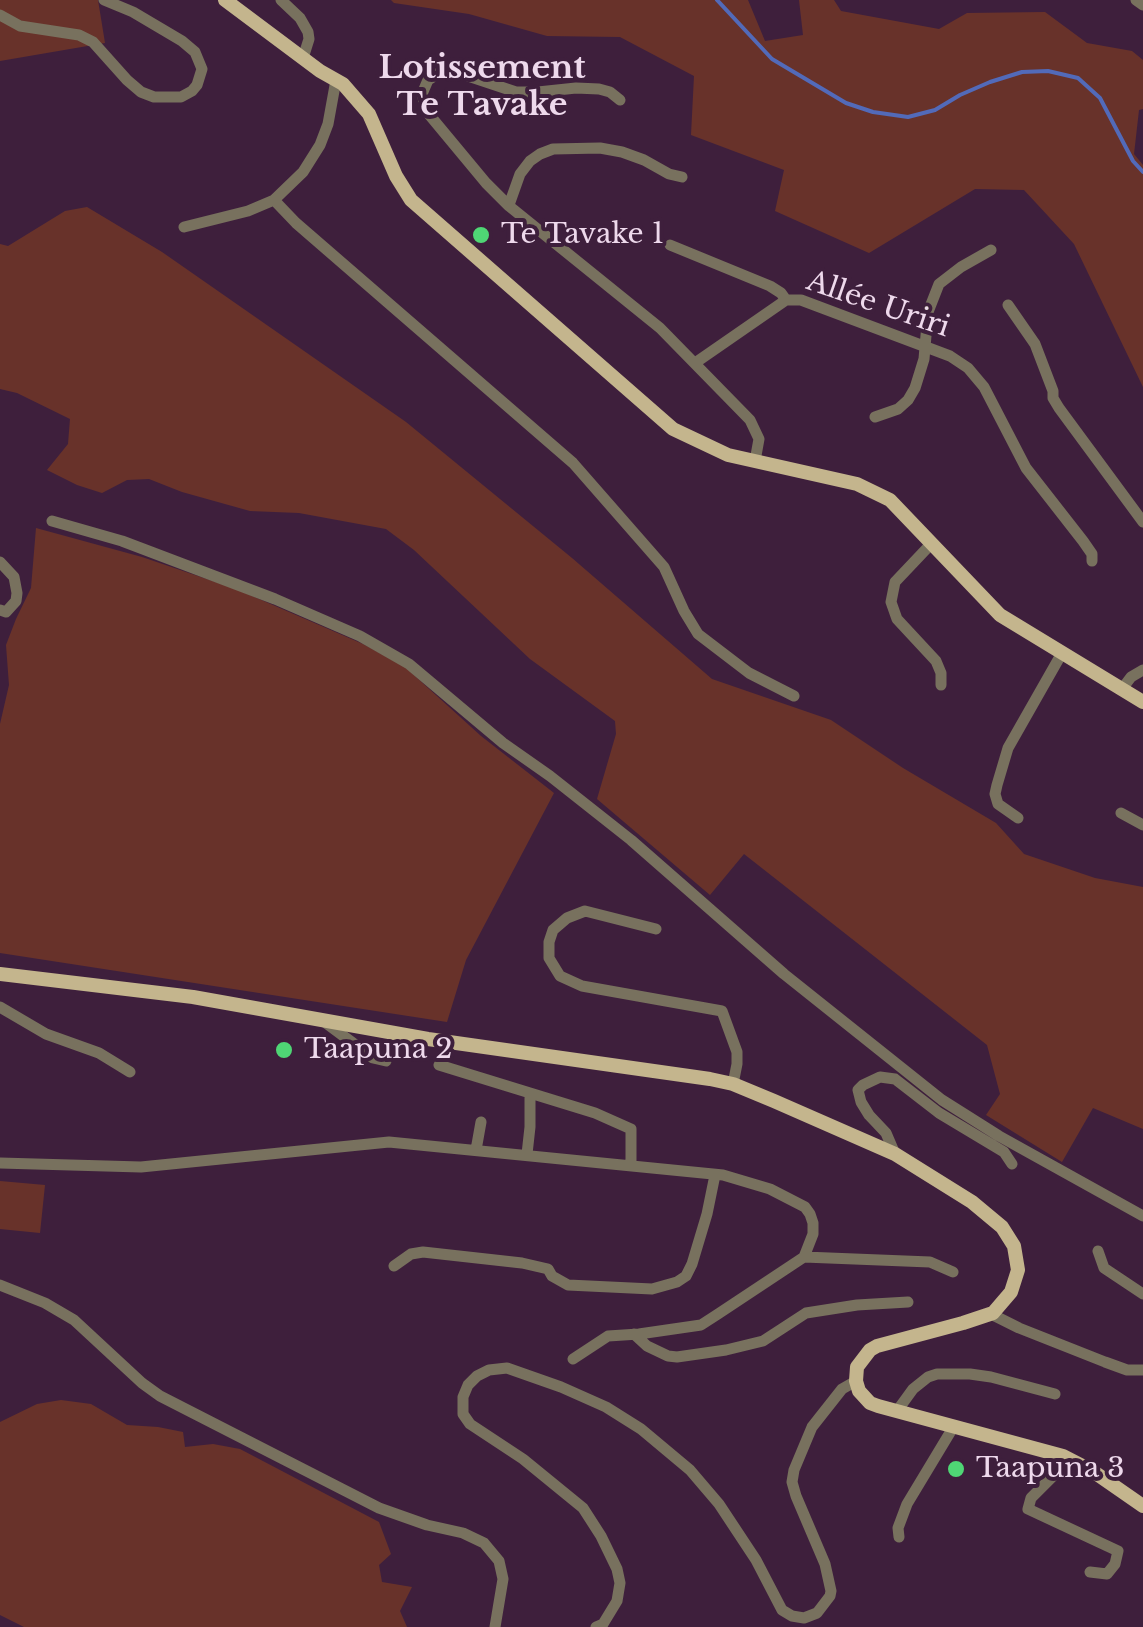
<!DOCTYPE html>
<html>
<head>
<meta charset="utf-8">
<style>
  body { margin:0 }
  canvas { display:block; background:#3e1f3c }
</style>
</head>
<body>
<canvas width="1143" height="1627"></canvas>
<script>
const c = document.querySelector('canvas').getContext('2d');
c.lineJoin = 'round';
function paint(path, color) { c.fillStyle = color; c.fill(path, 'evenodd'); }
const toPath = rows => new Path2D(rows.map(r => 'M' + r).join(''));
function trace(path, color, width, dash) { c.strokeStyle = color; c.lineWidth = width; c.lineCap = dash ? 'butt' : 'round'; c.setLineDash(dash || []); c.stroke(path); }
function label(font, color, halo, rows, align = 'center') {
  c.font = font + ' "Libre Baskerville",serif'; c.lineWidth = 8; c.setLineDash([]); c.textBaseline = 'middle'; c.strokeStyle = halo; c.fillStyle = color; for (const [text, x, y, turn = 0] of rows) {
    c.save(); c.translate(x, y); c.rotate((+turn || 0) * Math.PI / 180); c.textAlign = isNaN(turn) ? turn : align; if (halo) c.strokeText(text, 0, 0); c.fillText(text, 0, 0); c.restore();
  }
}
paint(toPath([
  [0,0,98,0,105,43,0,61],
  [391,0,748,0,765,41,803,35,799,0,834,0,841,11,939,29,967,13,1045,12,1087,43,1132,51,1143,60,1143,109,1139,110,1134,154,1143,165,1143,387,1074,244,1024,190,975,189,869,253,775,211,784,170,691,135,694,76,620,37,547,36,469,14,394,3],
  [87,207,162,252,406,422,572,558,712,679,831,720,903,768,996,823,1024,854,1095,878,1143,887,1143,1129,1093,1108,1062,1162,986,1115,1000,1094,987,1045,744,854,710,895,597,799,616,734,615,721,530,659,414,550,386,529,299,513,250,511,182,492,149,479,127,480,102,493,77,485,47,470,68,444,70,419,17,393,0,389,0,244,8,246,65,211],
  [36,528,142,557,236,589,363,644,405,667,481,736,554,793,466,960,447,1022,0,953,0,724,9,685,6,645,16,619,31,588],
  [0,1181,45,1185,40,1233,0,1229],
  [61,1400,91,1404,127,1425,158,1427,183,1432,185,1447,213,1444,240,1449,379,1522,391,1554,379,1565,382,1582,412,1587,400,1611,407,1627,24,1627,0,1615,0,1422,37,1404]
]), '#68322a');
trace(toPath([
  [717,0,772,59,846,103,873,112,908,117,935,110,960,95,990,82,1022,72,1048,71,1078,78,1100,98,1133,161,1143,172]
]), '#526ab9', 4);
trace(toPath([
  [281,0,300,18,308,32,309,39,303,58],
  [1136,0,1143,5],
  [0,15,20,26,79,35,93,42,127,80,141,92,154,97,181,97,192,91,197,85,202,69,195,52,182,41,133,12,104,0],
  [336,80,328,124,320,145,303,172,274,200,296,223,573,463,664,567,684,611,698,634,749,673,794,696],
  [620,100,610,92,599,89,576,88,538,92,516,92,450,70,442,71,428,80,422,94,427,112,486,183,509,206,660,328,750,420,759,439,755,461],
  [509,205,520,174,530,161,540,154,553,149,600,148,622,152,644,160,669,174,682,177],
  [184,227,248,211,274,200],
  [670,245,770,286,781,293,786,300,801,300,950,356,968,368,984,387,1026,468,1083,541,1092,554,1092,561],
  [1008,305,1035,344,1053,391,1053,398,1059,408,1143,522],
  [695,363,786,300],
  [875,417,898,409,908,400,915,388,924,359,928,312,939,284,961,267,991,250],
  [52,521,122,541,275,599,360,636,409,664,503,743,550,776,631,840,784,974,942,1100,999,1136,1143,1216],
  [931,544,895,582,891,602,897,619,936,661,941,673,941,685],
  [0,562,14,577,17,593,16,601,6,612,0,610],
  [1122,689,1131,677,1143,670],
  [1121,813,1143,825],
  [1018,818,998,804,995,794,997,785,1008,748,1062,653],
  [656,929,585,911,567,918,553,930,549,942,549,958,560,976,582,986,722,1011,737,1052,737,1064,733,1084],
  [0,1007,46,1034,99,1053,130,1072],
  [322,1020,373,1058,386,1061],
  [439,1065,530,1093,530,1127,527,1154],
  [530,1093,595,1113,631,1129,631,1166],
  [476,1150,481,1122],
  [895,1154,886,1133,869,1115,861,1102,858,1090,863,1085,880,1077,895,1079,939,1113,1004,1152,1012,1164],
  [0,1163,141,1167,389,1142,723,1175,770,1189,805,1207,810,1214,813,1223,813,1234,804,1257,718,1314,701,1325,639,1334,608,1336,573,1359],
  [1098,1251,1104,1268,1143,1294],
  [804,1257,930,1262,953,1272],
  [394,1266,411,1254,423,1252,522,1263,548,1269,552,1276,568,1285,652,1289,677,1282,686,1276,692,1264,707,1214,715,1175],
  [0,1285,45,1303,74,1320,142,1383,160,1396,379,1508,427,1525,463,1533,484,1543,499,1561,503,1579,495,1627],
  [993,1313,995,1316,1019,1328,1105,1362,1127,1370,1143,1370],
  [634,1334,647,1346,668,1356,677,1357,726,1350,763,1341,806,1313,857,1305,908,1302],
  [897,1411,913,1389,928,1377,937,1374,970,1374,991,1377,1055,1394],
  [1067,1458,1058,1471,1031,1498,1028,1509,1118,1551,1115,1564,1107,1574,1090,1572],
  [899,1537,898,1528,907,1504,954,1426],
  [596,1627,603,1624,617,1601,620,1583,617,1569,601,1536,583,1508,523,1459,470,1424,463,1414,463,1397,468,1385,477,1376,489,1370,507,1368,561,1387,606,1407,641,1429,690,1470,719,1504,756,1560,782,1610,792,1616,804,1618,817,1613,830,1596,831,1591,825,1564,796,1496,792,1482,794,1470,812,1427,842,1389,856,1381]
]), '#78715e', 11);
trace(toPath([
  [225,0,320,71,343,84,369,114,396,176,411,200,673,429,728,455,857,484,890,500,1000,615,1143,702],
  [0,974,193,997,428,1039,710,1079,733,1084,774,1101,895,1154,972,1202,1002,1227,1014,1246,1018,1270,1011,1292,993,1313,963,1323,877,1346,870,1350,857,1367,856,1381,859,1391,870,1403,878,1406,1063,1456,1094,1472,1143,1506]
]), '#c4b58d', 14);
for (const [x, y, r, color] of [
  [481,235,10,"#4fd675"],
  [284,1050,10,"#4fd675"],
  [956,1469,10,"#4fd675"]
]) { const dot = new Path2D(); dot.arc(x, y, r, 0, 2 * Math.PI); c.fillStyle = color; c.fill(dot); trace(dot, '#3e1f3c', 4); }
label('28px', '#eed9ec', '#3e1f3c', [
  ["Te Tavake 1",501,235],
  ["Taapuna 2",304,1050],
  ["Taapuna 3",976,1469]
], 'left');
label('28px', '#eed9ec', '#3e1f3c', [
  ["Allée Uriri",878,305,19]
]);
label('bold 32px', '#eed9ec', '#3e1f3c', [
  ["Lotissement",482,69],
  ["Te Tavake",482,106]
]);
</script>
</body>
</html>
